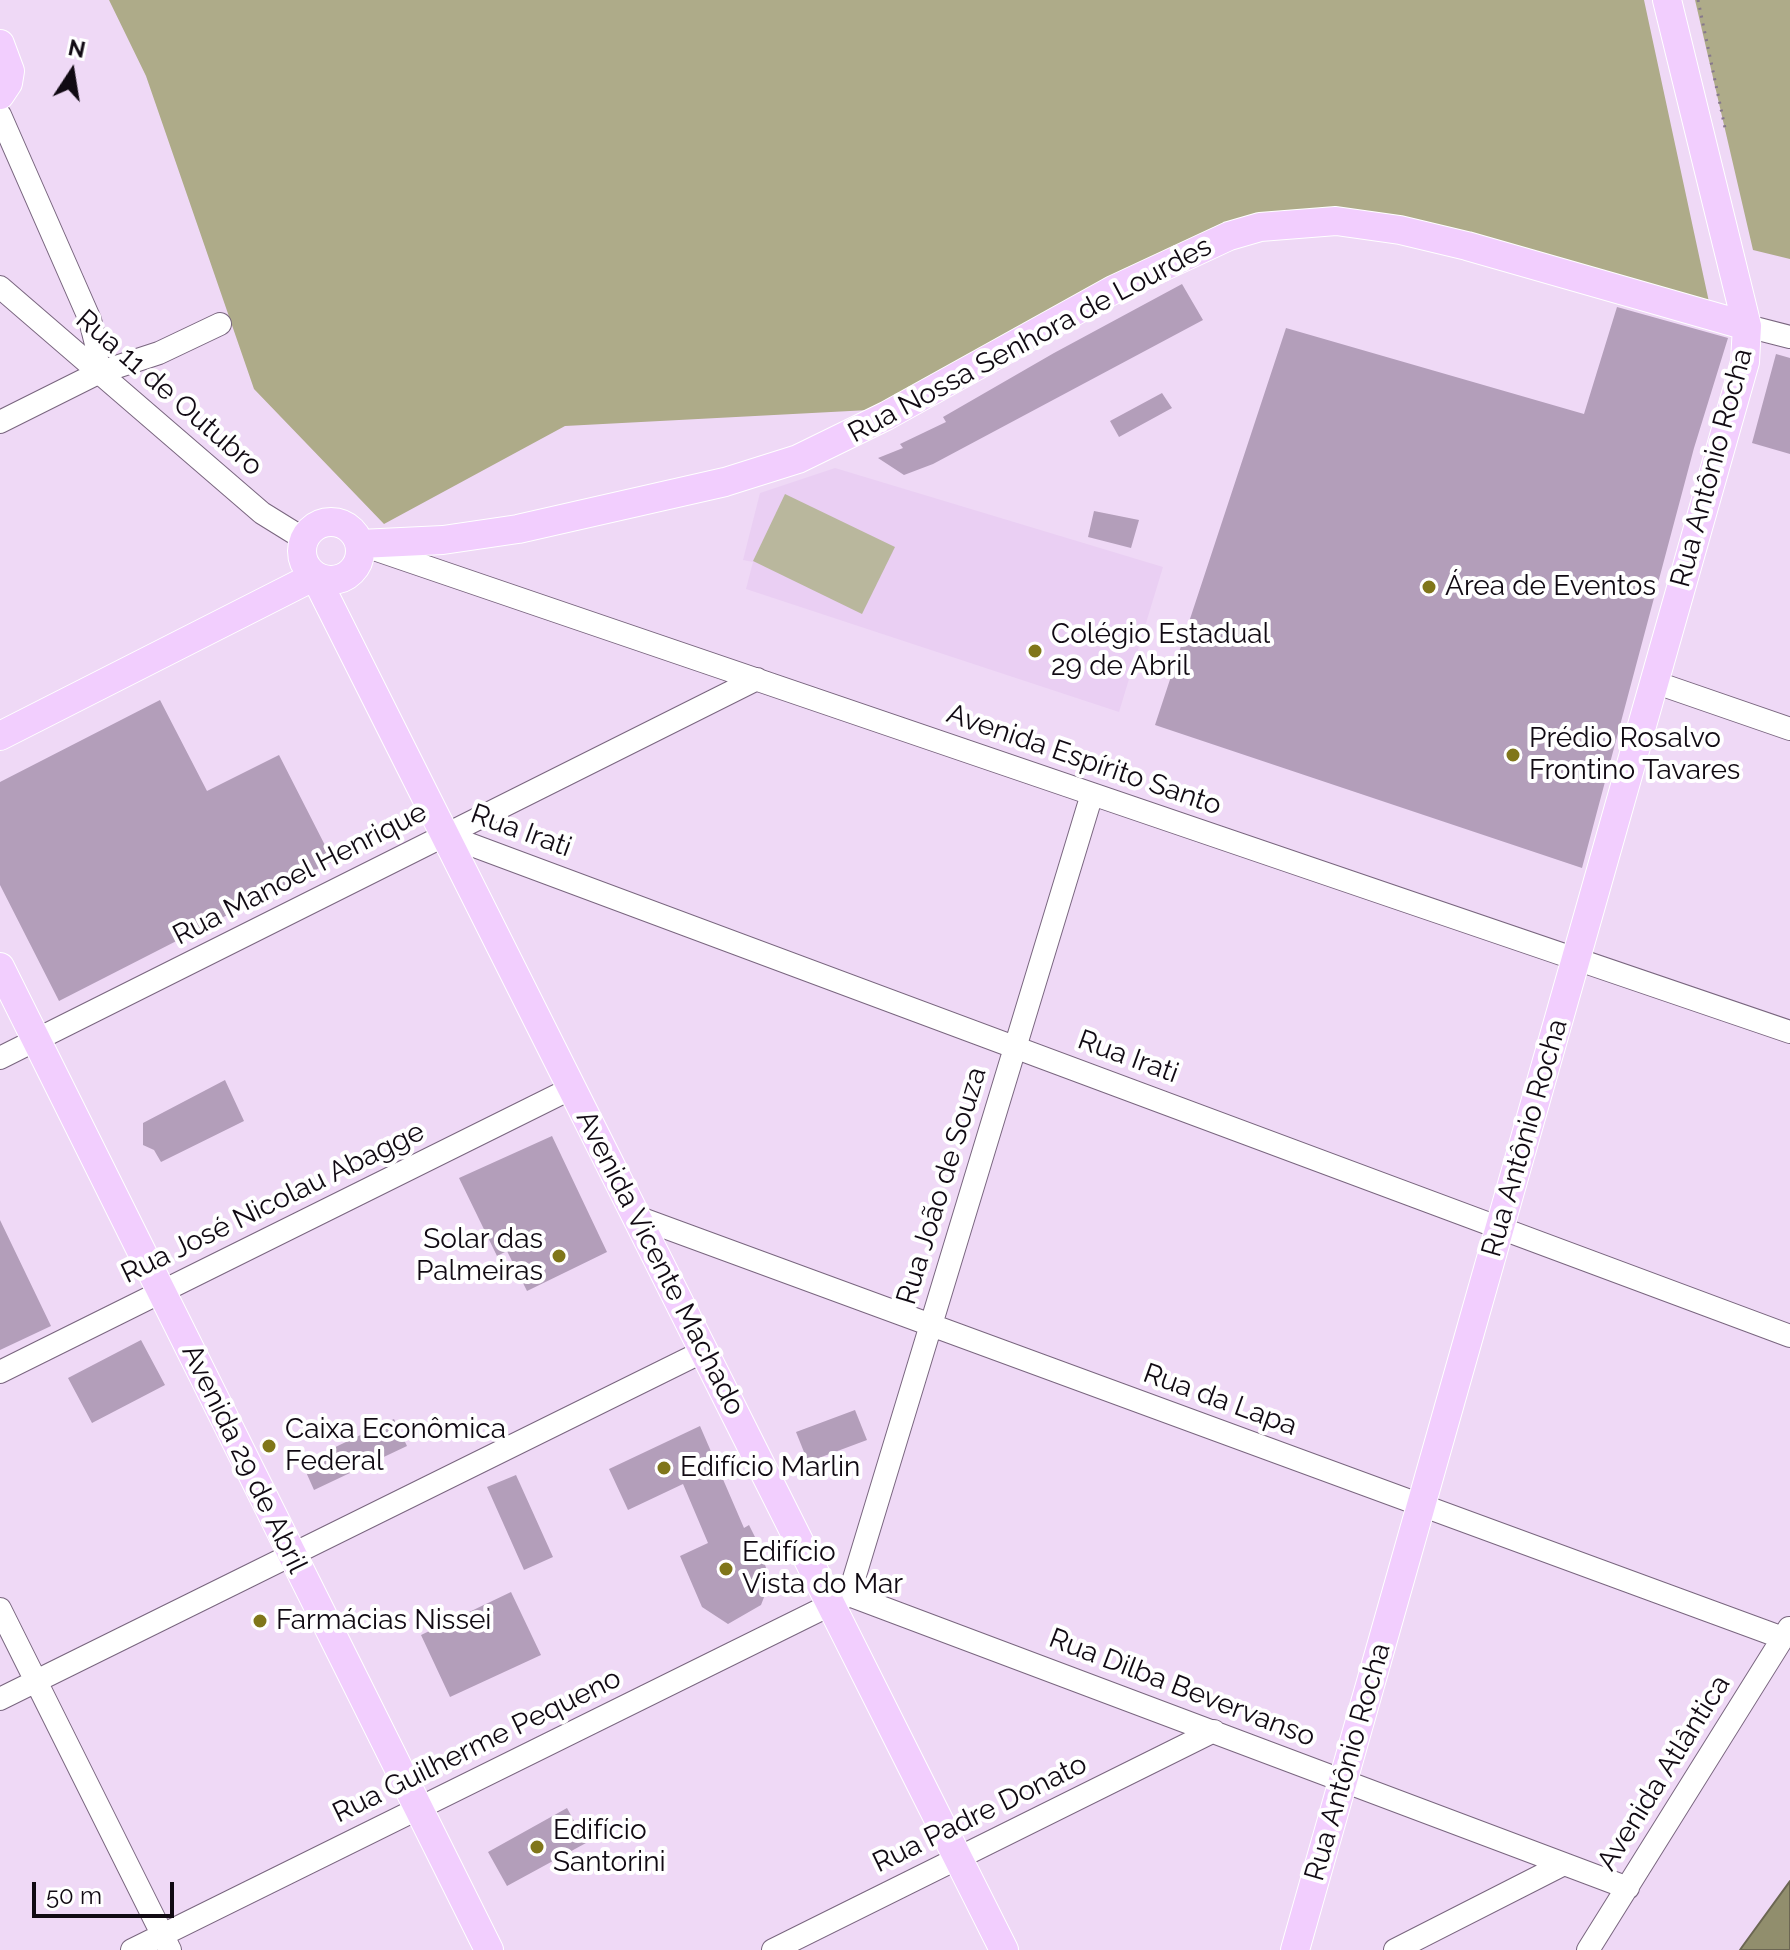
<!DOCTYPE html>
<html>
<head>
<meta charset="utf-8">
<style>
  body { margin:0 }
  #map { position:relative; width:1790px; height:1950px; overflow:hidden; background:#efd9f6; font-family:Raleway,sans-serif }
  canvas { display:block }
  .north { position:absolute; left:32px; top:32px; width:80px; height:80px; -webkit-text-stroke:6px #fff; paint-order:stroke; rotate:12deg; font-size:22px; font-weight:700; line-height:32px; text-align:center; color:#110a13 }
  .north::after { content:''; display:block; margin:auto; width:28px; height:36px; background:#110a13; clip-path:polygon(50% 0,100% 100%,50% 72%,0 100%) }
  .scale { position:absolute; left:32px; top:1882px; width:142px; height:36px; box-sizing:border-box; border:4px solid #110a13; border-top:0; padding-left:10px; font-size:24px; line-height:28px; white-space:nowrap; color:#110a13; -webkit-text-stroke:6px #fff; paint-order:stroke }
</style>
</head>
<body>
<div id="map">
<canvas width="1790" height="1950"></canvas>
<div class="north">N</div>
<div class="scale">50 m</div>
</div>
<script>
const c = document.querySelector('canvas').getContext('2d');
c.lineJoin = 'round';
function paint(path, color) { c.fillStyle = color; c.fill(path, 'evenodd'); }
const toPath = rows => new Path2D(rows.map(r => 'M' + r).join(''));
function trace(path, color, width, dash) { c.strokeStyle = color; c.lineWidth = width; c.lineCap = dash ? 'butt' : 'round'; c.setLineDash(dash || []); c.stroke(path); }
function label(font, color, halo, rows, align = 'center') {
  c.font = font + ' Raleway,sans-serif'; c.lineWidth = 8; c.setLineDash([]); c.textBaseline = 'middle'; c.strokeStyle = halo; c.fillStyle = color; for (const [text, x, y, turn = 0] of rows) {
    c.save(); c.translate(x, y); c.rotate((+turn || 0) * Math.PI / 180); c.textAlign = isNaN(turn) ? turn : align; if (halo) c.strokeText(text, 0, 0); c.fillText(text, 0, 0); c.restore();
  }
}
paint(toPath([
  [835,468,1163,567,1119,712,746,589,753,562,743,560,760,493]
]), '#eacff3');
paint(toPath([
  [785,494,895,547,862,614,753,561]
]), '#b9b79d');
paint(toPath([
  [109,0,1644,0,1709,302,1300,214,888,409,565,426,384,524,254,389,146,76],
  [1695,0,1790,0,1790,259,1753,250]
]), '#aeab89');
const water = toPath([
  [1790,1881,1790,1950,1740,1950,1742,1947,1790,1881]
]);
paint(water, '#918e6d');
trace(water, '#6b6652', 2);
paint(toPath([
  [1182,284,1203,320,933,464,904,475,878,458,903,448,900,444,946,422,943,417,1054,353],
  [1617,307,1728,338,1694,448,1582,868,1155,725,1286,328,1584,414],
  [1776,354,1790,358,1790,454,1752,443],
  [1162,393,1172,408,1119,437,1110,421],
  [1094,511,1139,520,1131,548,1088,537],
  [160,700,207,791,279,755,333,861,59,1001,0,885,0,782],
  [225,1080,244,1121,161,1162,154,1150,143,1145,143,1123],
  [552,1136,607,1252,527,1291,507,1251,497,1256,459,1178],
  [0,1220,51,1326,0,1350],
  [141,1340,165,1385,92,1423,68,1378],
  [855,1410,867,1440,808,1462,796,1432],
  [394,1419,407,1446,314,1490,302,1463],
  [700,1426,744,1528,749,1525,760,1547,770,1582,761,1605,728,1624,702,1607,680,1556,708,1543,683,1484,628,1510,609,1469],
  [516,1475,553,1557,524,1570,487,1487],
  [511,1592,541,1655,450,1697,421,1635],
  [567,1808,586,1843,507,1886,488,1852]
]), '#b39eba');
const minor = toPath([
  [0,115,90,320,96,344,98,373],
  [0,287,262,513,304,539],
  [1747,326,1790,337],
  [0,422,98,373,159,353,220,324],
  [368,547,1790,1032],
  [1654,682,1790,729],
  [445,835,1790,1336],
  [0,1058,757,679],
  [637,1217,1783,1638],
  [0,1372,572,1088],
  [849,1595,1092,794],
  [849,1595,1628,1888],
  [0,1609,170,1950],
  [0,1699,704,1351],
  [132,1950,844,1598],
  [773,1950,1214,1731],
  [1395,1950,1564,1864],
  [1588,1950,1789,1628]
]);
const major = toPath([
  [0,44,10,71,8,83,0,95],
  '302 551a29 29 0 1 1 58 0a29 29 0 1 1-58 0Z',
  [360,544,443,540,518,529,725,482,798,459,886,416,1113,290,1229,236,1260,227,1336,221,1400,230,1467,246,1747,326],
  [0,736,315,576,1004,1950],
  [0,967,489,1950],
  [1295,1950,1745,362,1747,326,1667,0]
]);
trace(minor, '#79667f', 24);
trace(major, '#fff', 30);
trace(toPath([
  [1698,0,1725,128]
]), '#87788c', 3, [2, 6]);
trace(minor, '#fff', 22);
trace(major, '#f2cefe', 28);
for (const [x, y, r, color] of [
  [1429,587,8,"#80761a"],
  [1035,651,8,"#80761a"],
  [1513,755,8,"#80761a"],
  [559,1256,8,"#80761a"],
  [269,1446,8,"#80761a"],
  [664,1468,8,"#80761a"],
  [726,1569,8,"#80761a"],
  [260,1621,8,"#80761a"],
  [537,1847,8,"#80761a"]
]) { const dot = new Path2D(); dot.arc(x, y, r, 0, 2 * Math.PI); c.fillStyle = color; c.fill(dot); trace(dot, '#fff', 3); }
label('28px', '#110a13', '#fff', [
  ["Rua Nossa Senhora de Lourdes",1030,340,-28],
  ["Rua 11 de Outubro",169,393,41],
  ["Rua Antônio Rocha",1712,468,-75],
  ["Avenida Espírito Santo",1084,760,19],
  ["Rua Irati",521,831,20],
  ["Rua Manoel Henrique",300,874,-27],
  ["Rua Irati",1128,1057,20],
  ["Rua Antônio Rocha",1525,1138,-74],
  ["Rua João de Souza",942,1186,-73],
  ["Rua José Nicolau Abagge",273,1203,-26],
  ["Avenida Vicente Machado",660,1263,63],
  ["Rua da Lapa",1220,1400,20],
  ["Avenida 29 de Abril",244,1459,64],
  ["Rua Dilba Bevervanso",1182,1688,21],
  ["Rua Guilherme Pequeno",477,1746,-26],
  ["Rua Antônio Rocha",1348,1762,-74],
  ["Avenida Atlântica",1664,1773,-58],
  ["Rua Padre Donato",980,1814,-26]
]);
label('28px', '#110a13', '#fff', [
  ["Área de Eventos",1445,587],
  ["Colégio Estadual",1051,635],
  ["29 de Abril",1051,667],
  ["Prédio Rosalvo",1529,739],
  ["Frontino Tavares",1529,771],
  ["Solar das",543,1240,"right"],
  ["Palmeiras",543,1272,"right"],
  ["Caixa Econômica",285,1430],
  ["Federal",285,1462],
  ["Edifício Marlin",680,1468],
  ["Edifício",742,1553],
  ["Vista do Mar",742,1585],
  ["Farmácias Nissei",276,1621],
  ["Edifício",553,1831],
  ["Santorini",553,1863]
], 'left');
</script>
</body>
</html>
